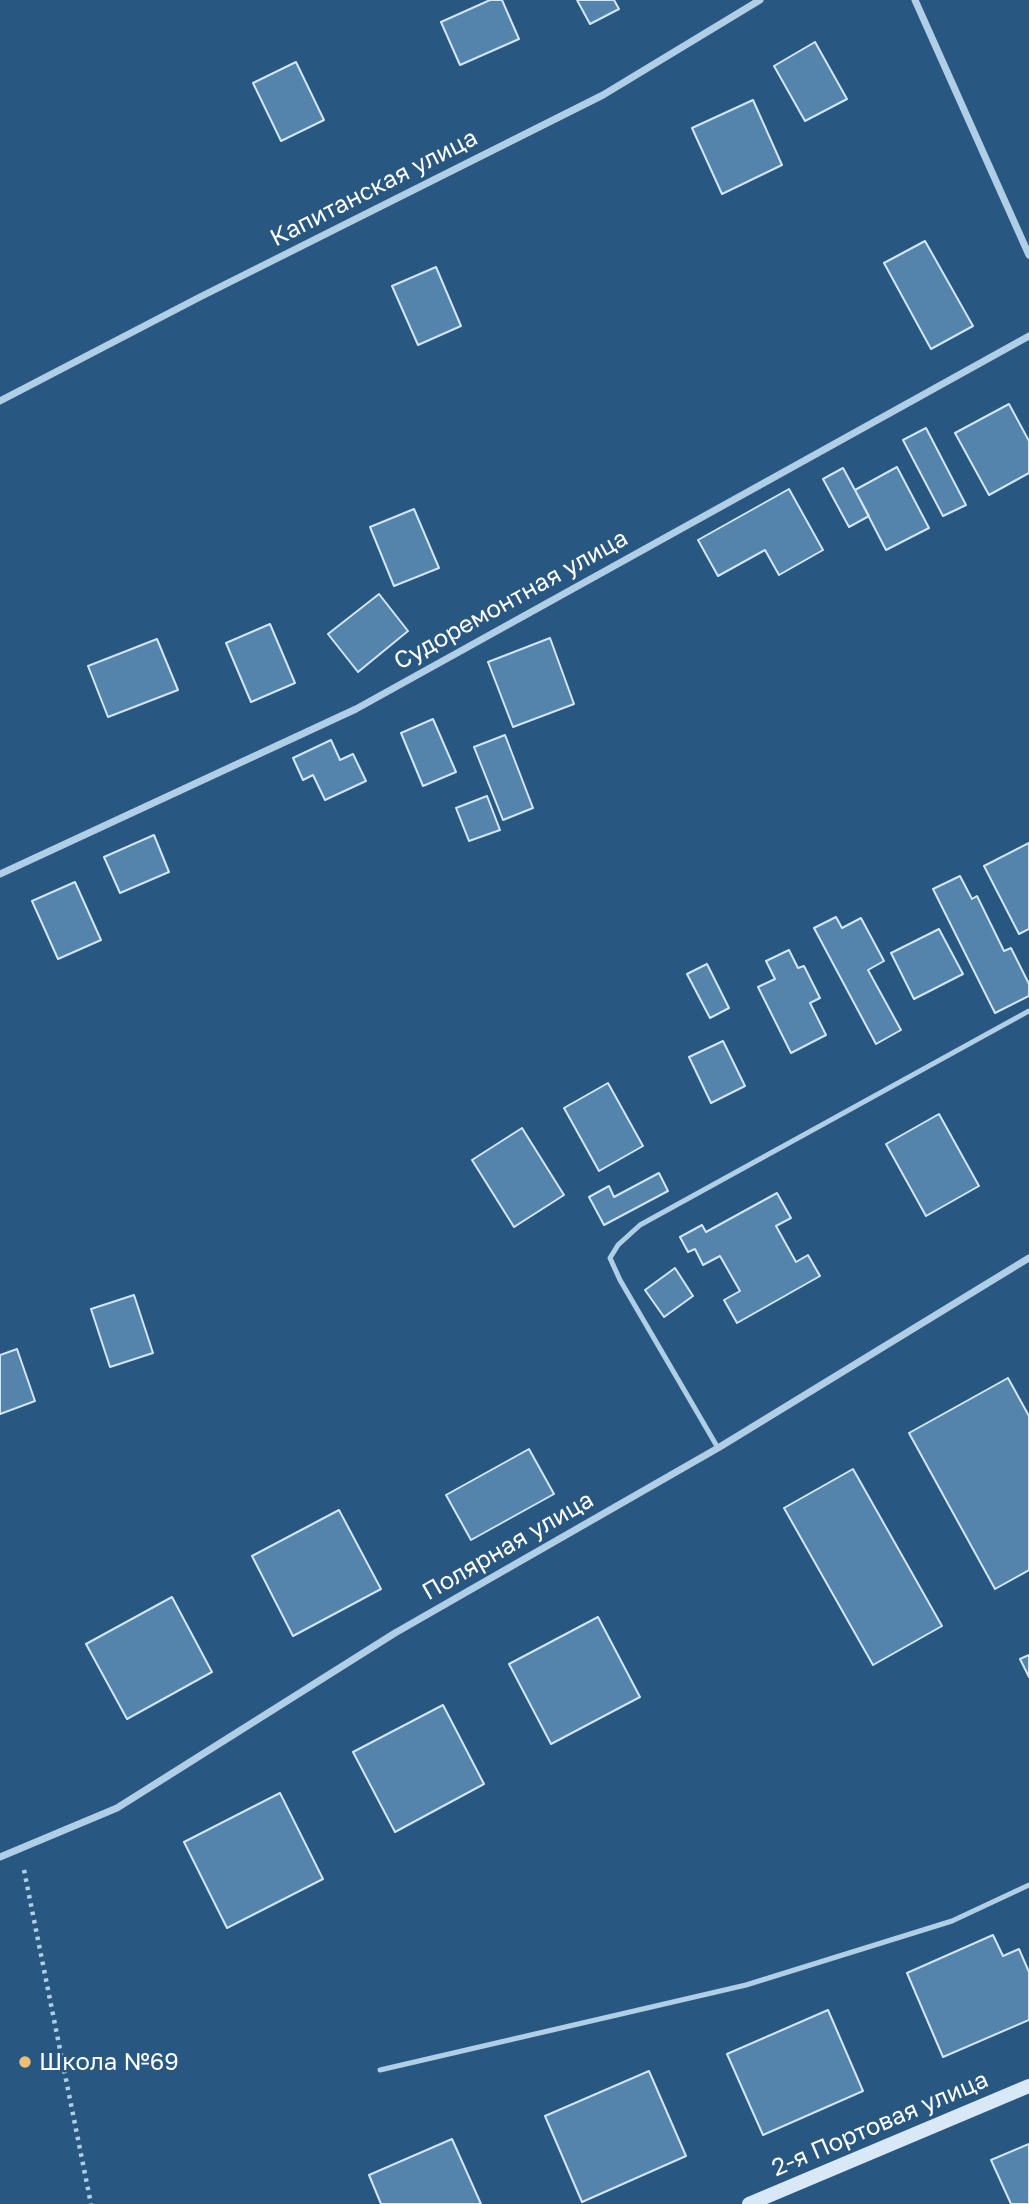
<!DOCTYPE html>
<html>
<head>
<meta charset="utf-8">
<style>
  body { margin:0 }
  canvas { display:block; background:#285881 }
</style>
</head>
<body>
<canvas width="1029" height="2204"></canvas>
<script>
const c = document.querySelector('canvas').getContext('2d');
c.lineJoin = 'round';
function paint(path, color) { c.fillStyle = color; c.fill(path, 'evenodd'); }
const toPath = rows => new Path2D(rows.map(r => 'M' + r).join(''));
function trace(path, color, width, dash) { c.strokeStyle = color; c.lineWidth = width; c.lineCap = dash ? 'butt' : 'round'; c.setLineDash(dash || []); c.stroke(path); }
function label(font, color, halo, rows, align = 'center') {
  c.font = font + ' "Golos Text",sans-serif'; c.lineWidth = 5; c.setLineDash([]); c.textBaseline = 'middle'; c.strokeStyle = halo; c.fillStyle = color; for (const [text, x, y, turn = 0] of rows) {
    c.save(); c.translate(x, y); c.rotate((+turn || 0) * Math.PI / 180); c.textAlign = isNaN(turn) ? turn : align; if (halo) c.strokeText(text, 0, 0); c.fillText(text, 0, 0); c.restore();
  }
}
const building = toPath([
  [490,0,502,0,519,39,460,65,441,22,490,0],
  [577,0,614,0,619,9,590,24,577,0],
  [815,42,847,99,805,121,774,66,815,42],
  [296,62,324,120,281,141,253,83,296,62],
  [753,100,782,165,722,194,692,128,753,100],
  [925,241,973,326,931,349,884,263,925,241],
  [436,267,461,326,418,345,392,286,436,267],
  [1009,404,1029,441,1029,473,989,495,955,433,1009,404],
  [926,428,966,505,943,516,903,440,926,428],
  [897,467,929,528,886,550,855,490,897,467],
  [843,468,869,516,849,527,823,479,843,468],
  [789,489,823,550,779,575,765,550,718,576,698,540,789,489],
  [414,509,439,568,394,586,370,527,414,509],
  [379,594,408,631,358,672,328,634,379,594],
  [270,624,295,683,251,702,226,643,270,624],
  [550,638,574,704,513,727,488,662,550,638],
  [157,639,178,690,108,717,88,666,157,639],
  [433,719,456,772,423,786,401,733,433,719],
  [505,735,533,808,503,820,474,747,505,735],
  [331,740,340,760,353,754,366,781,325,800,313,775,303,780,293,758,331,740],
  [487,796,500,830,469,841,456,808,487,796],
  [154,835,169,872,120,893,104,857,154,835],
  [1029,843,1029,929,1019,934,984,866,1029,843],
  [960,876,972,899,977,896,1004,951,1011,948,1029,984,1029,996,995,1013,933,889,960,876],
  [75,882,101,940,58,959,32,901,75,882],
  [836,917,842,928,861,918,884,961,868,970,901,1030,876,1044,814,928,836,917],
  [939,929,963,974,914,999,891,953,939,929],
  [789,950,798,968,804,966,820,998,810,1003,826,1035,791,1053,758,987,775,979,766,961,789,950],
  [707,964,729,1008,710,1018,687,974,707,964],
  [723,1041,745,1086,711,1103,689,1057,723,1041],
  [608,1083,643,1146,599,1171,564,1108,608,1083],
  [939,1114,979,1186,926,1216,886,1144,939,1114],
  [522,1128,564,1195,514,1227,472,1160,522,1128],
  [659,1173,668,1191,604,1225,589,1197,609,1186,614,1197,659,1173],
  [777,1193,791,1218,776,1226,796,1262,808,1255,820,1276,737,1323,724,1300,740,1291,720,1256,703,1265,695,1249,688,1252,680,1237,702,1225,706,1232,777,1193],
  [675,1268,693,1296,664,1317,645,1290,675,1268],
  [134,1295,153,1353,110,1367,91,1309,134,1295],
  [17,1349,35,1401,0,1414,0,1355,17,1349],
  [1008,1378,1029,1416,1029,1570,995,1589,909,1433,1008,1378],
  [529,1449,554,1494,471,1540,446,1495,529,1449],
  [853,1469,942,1626,873,1665,784,1508,853,1469],
  [339,1510,381,1589,293,1636,252,1556,339,1510],
  [172,1597,212,1672,127,1719,86,1644,172,1597],
  [598,1617,640,1697,551,1744,509,1664,598,1617],
  [1029,1655,1029,1677,1020,1659,1029,1655],
  [443,1705,484,1784,395,1832,353,1752,443,1705],
  [280,1793,323,1879,227,1928,184,1842,280,1793],
  [993,1935,1003,1956,1019,1949,1029,1972,1029,2020,943,2057,907,1973,993,1935],
  [828,2010,863,2091,763,2135,727,2054,828,2010],
  [649,2071,686,2156,582,2202,545,2116,649,2071],
  [452,2139,481,2204,381,2204,369,2175,452,2139],
  [1029,2144,1029,2204,1011,2204,991,2160,1029,2144]
]);
paint(building, '#5484ab');
trace(building, '#d2e6f5', 2);
trace(toPath([
  [24,1870,91,2204]
]), '#b0cee6', 4.5, [3.5, 5]);
trace(toPath([
  [718,1448,620,1280,610,1258,618,1245,640,1225,1029,1011],
  [380,2070,746,1985,952,1921,1029,1885]
]), '#b0cee6', 5);
trace(toPath([
  [915,0,1029,255],
  [0,401,200,297,603,95,760,0],
  [0,874,356,709,1029,336],
  [0,1857,117,1808,395,1633,718,1448,1029,1258]
]), '#b0cee6', 7);
trace(toPath([
  [749,2204,1029,2086]
]), '#d9e8f6', 14);
for (const [x, y, r, color] of [
  [25,2062,7,"#edbe76"]
]) { const dot = new Path2D(); dot.arc(x, y, r, 0, 2 * Math.PI); c.fillStyle = color; c.fill(dot); trace(dot, '#285881', 2.5); }
label('24px', '#fff', '#285881', [
  ["Капитанская улица",374,188,-27],
  ["Судоремонтная улица",511,600,-29],
  ["Полярная улица",508,1546,-30],
  ["2-я Портовая улица",880,2124,-23]
]);
label('24px', '#fff', '#285881', [
  ["Школа №69",39,2062]
], 'left');
</script>
</body>
</html>
